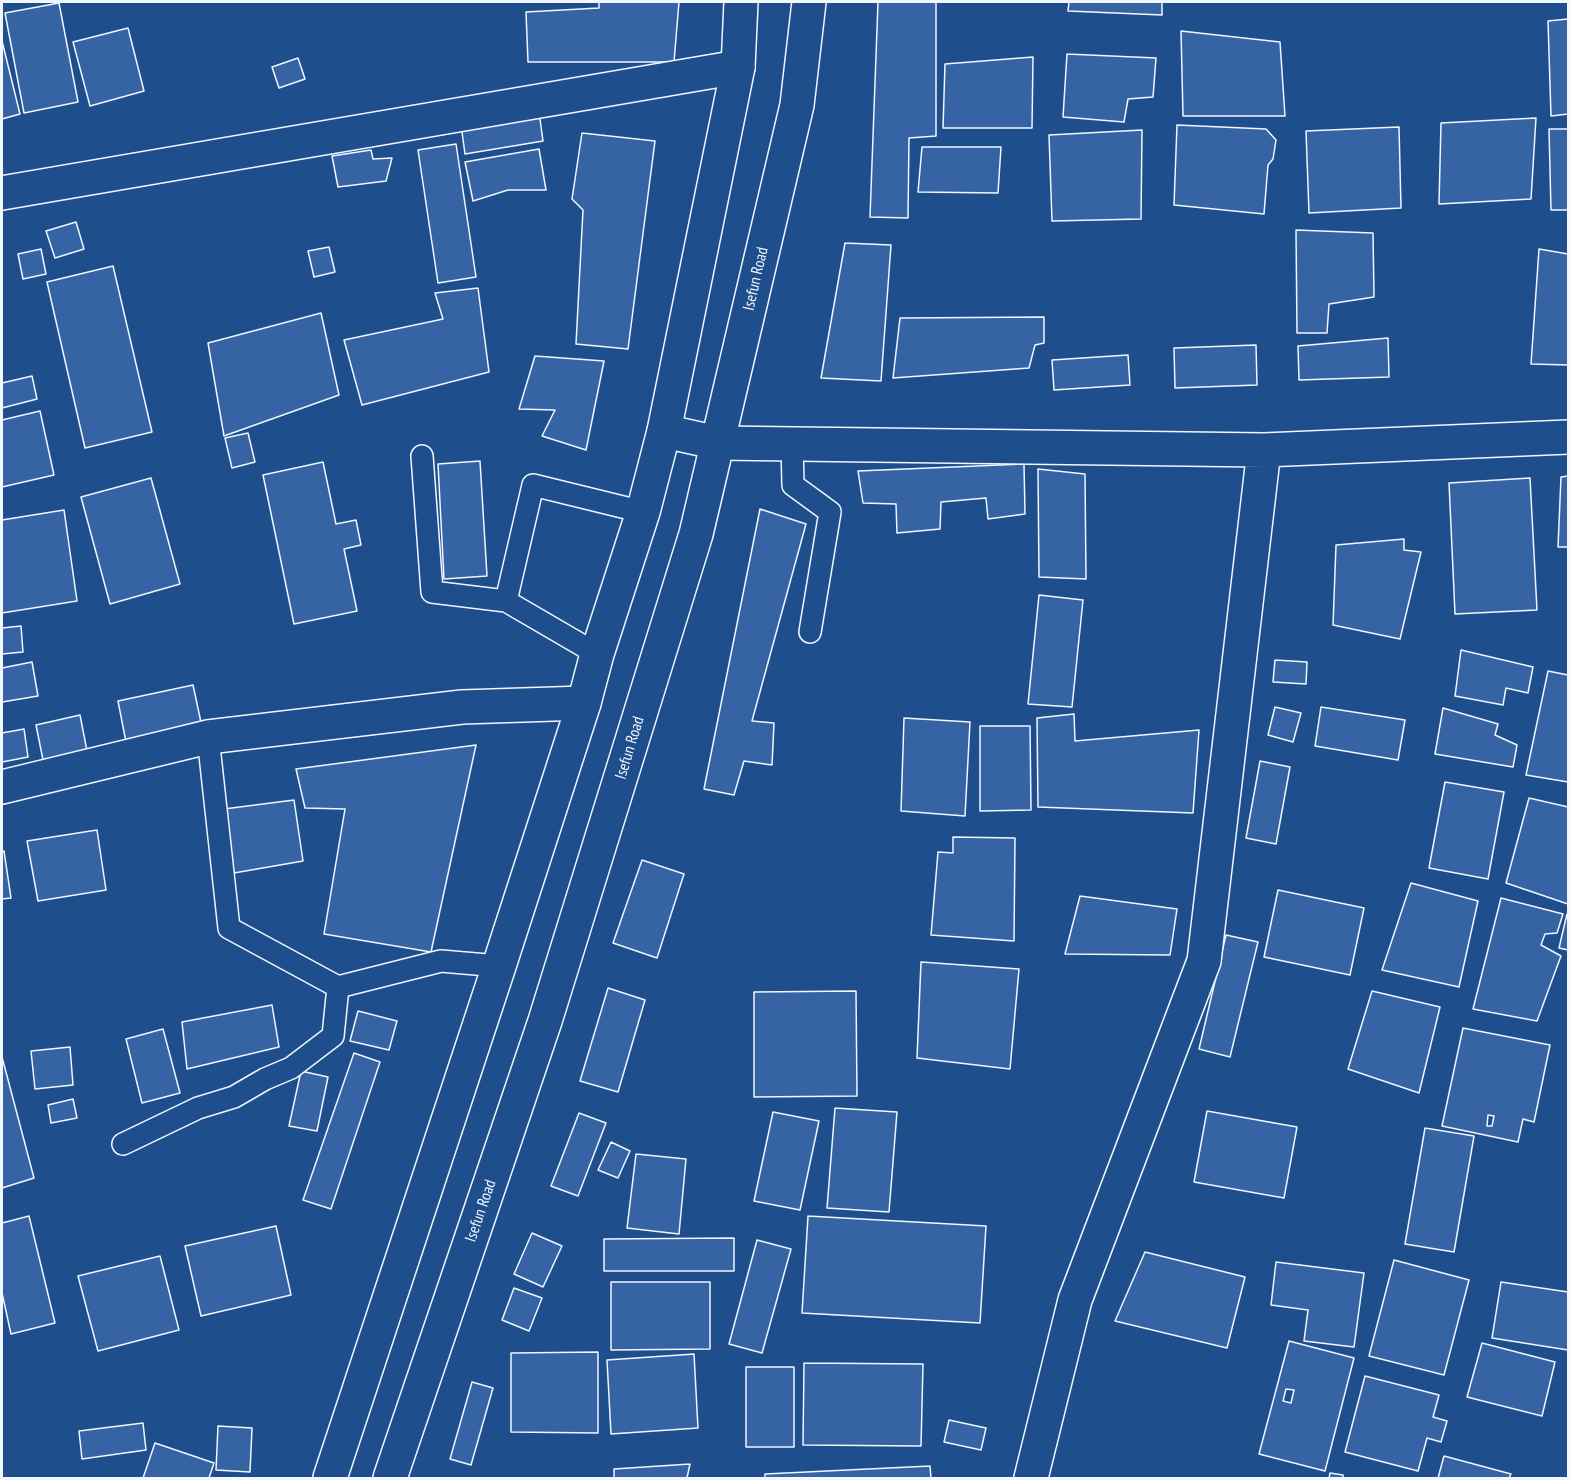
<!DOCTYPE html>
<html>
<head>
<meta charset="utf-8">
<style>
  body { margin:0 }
  #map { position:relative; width:1570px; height:1480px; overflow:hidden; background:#1f4e8c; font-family:"PT Sans Narrow",sans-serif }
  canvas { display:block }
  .frame { position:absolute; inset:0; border:3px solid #f2f6ff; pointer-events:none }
</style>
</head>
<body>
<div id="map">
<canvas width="1570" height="1480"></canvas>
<div class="frame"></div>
</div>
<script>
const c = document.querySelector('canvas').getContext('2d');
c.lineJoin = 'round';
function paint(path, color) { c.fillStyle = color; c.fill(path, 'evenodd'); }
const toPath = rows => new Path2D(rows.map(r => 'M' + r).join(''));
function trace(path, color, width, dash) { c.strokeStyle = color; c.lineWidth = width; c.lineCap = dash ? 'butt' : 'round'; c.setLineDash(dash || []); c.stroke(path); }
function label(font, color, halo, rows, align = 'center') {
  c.font = font + ' "PT Sans Narrow",sans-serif'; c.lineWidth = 4.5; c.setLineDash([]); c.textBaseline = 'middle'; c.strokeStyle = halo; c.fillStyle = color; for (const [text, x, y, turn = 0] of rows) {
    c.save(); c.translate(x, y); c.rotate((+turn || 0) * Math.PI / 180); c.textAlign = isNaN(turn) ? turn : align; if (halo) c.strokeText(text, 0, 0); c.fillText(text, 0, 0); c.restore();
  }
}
const building = toPath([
  [599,2,679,2,674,62,528,62,526,12,599,8,599,2],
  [878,2,936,2,936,136,909,138,908,218,870,217,878,2],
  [1069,2,1162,2,1162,15,1068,11,1069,2],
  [59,3,78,102,24,113,5,13,59,3],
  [1568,19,1568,114,1551,116,1548,21,1568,19],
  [128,28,144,91,90,106,73,42,128,28],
  [1181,31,1280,42,1285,116,1183,116,1181,31],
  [2,41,20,114,2,119,2,41],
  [1067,54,1156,58,1153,97,1128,99,1124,122,1063,117,1067,54],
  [1033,57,1032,128,943,128,945,64,1033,57],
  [298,58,305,79,279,88,272,67,298,58],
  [539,112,543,141,465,154,461,125,539,112],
  [1536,118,1531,199,1439,204,1441,123,1536,118],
  [1177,125,1266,129,1276,140,1273,159,1268,165,1264,214,1174,205,1177,125],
  [1399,127,1401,208,1309,213,1306,131,1399,127],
  [1549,129,1568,129,1568,210,1551,210,1549,129],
  [1142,130,1141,219,1052,221,1049,135,1142,130],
  [582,133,655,141,628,349,576,344,583,210,572,199,582,133],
  [456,144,476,277,438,283,418,150,456,144],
  [922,147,1001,147,998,193,918,192,922,147],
  [539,149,546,190,508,190,473,201,465,162,539,149],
  [371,150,373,159,392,158,386,181,338,187,332,156,371,150],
  [76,222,84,249,55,258,46,231,76,222],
  [1296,230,1373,233,1374,297,1329,304,1327,333,1297,333,1296,230],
  [845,243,891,245,881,381,821,378,845,243],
  [329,247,335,272,314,277,308,251,329,247],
  [41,249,46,274,23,279,18,254,41,249],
  [1539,249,1568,254,1568,365,1531,364,1539,249],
  [113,266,152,432,85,448,47,282,113,266],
  [478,288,489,372,362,405,344,340,443,319,435,293,478,288],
  [321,313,339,395,224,436,208,343,321,313],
  [1044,317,1044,343,1035,345,1029,368,893,378,900,318,1044,317],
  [1388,338,1389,377,1299,380,1298,346,1388,338],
  [1256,345,1257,385,1175,388,1174,348,1256,345],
  [1128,355,1130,385,1054,390,1052,360,1128,355],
  [535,356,604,361,586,450,542,436,555,410,519,409,535,356],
  [32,376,37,399,2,408,2,383,32,376],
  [40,411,54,475,2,487,2,420,40,411],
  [248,433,255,462,232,468,225,438,248,433],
  [480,461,487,576,444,579,438,464,480,461],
  [323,462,336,524,356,520,361,545,344,549,357,611,294,624,263,475,323,462],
  [1024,464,1025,514,988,519,986,498,941,502,940,529,897,533,896,504,863,503,858,471,1024,464],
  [1038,469,1085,474,1086,579,1039,577,1038,469],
  [1568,476,1568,547,1558,547,1561,477,1568,476],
  [151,478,180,584,110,604,81,497,151,478],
  [1530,478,1537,610,1455,614,1449,483,1530,478],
  [760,509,806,524,752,721,774,723,772,765,744,761,734,795,704,789,760,509],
  [64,510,77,601,2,613,2,520,64,510],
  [1404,539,1404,550,1421,552,1400,639,1333,625,1336,545,1404,539],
  [1039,595,1083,600,1072,707,1028,704,1039,595],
  [21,626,23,652,2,654,2,628,21,626],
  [1461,650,1533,667,1528,693,1506,688,1503,705,1455,696,1461,650],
  [1275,660,1307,662,1306,684,1273,682,1275,660],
  [32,662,38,696,2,702,2,668,32,662],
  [1548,671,1568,675,1568,782,1526,775,1548,671],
  [193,685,202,727,126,742,118,701,193,685],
  [1275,707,1301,713,1293,742,1268,735,1275,707],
  [1321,707,1405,720,1398,760,1315,746,1321,707],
  [1443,708,1498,724,1495,735,1517,745,1513,767,1435,754,1443,708],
  [1074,714,1075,741,1199,730,1193,813,1038,807,1037,718,1074,714],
  [80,715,88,756,44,765,36,725,80,715],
  [904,718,970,722,965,816,901,811,904,718],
  [980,726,1030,726,1031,810,980,811,980,726],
  [24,729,28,757,2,762,2,733,24,729],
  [476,745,431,952,324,934,345,809,305,808,296,769,476,745],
  [1260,761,1290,767,1276,844,1246,838,1260,761],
  [1445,782,1504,792,1488,879,1429,868,1445,782],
  [1529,798,1568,807,1568,904,1506,883,1529,798],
  [294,800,303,861,234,873,224,809,294,800],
  [97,830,106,890,38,901,27,841,97,830],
  [953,837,1015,838,1014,941,931,935,938,852,953,853,953,837],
  [4,851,11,898,2,899,2,852,4,851],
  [642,860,684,874,657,958,613,943,642,860],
  [1411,883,1478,901,1459,987,1382,970,1411,883],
  [1278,890,1364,908,1350,975,1264,957,1278,890],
  [1080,896,1177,909,1170,955,1065,954,1080,896],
  [1501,898,1563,914,1557,933,1545,934,1541,945,1561,956,1537,1021,1473,1009,1501,898],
  [1567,914,1568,914,1568,950,1559,948,1567,914],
  [1226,935,1258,942,1230,1057,1199,1049,1226,935],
  [921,962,1019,969,1010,1069,917,1058,921,962],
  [608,988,645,1000,618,1092,580,1081,608,988],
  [856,991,857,1096,754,1097,754,992,856,991],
  [1372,991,1440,1007,1419,1093,1348,1069,1372,991],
  [272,1005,279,1047,187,1069,182,1022,272,1005],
  [358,1011,397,1021,389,1050,350,1041,358,1011],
  [1463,1028,1550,1045,1534,1122,1523,1119,1518,1142,1442,1126,1463,1028],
  [1488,1115,1494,1116,1492,1126,1487,1126,1488,1115],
  [163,1029,180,1093,142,1103,126,1039,163,1029],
  [70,1047,73,1085,35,1089,31,1051,70,1047],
  [354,1053,380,1062,331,1209,303,1200,354,1053],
  [2,1057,34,1178,2,1188,2,1057],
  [301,1071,328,1077,317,1131,289,1126,301,1071],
  [73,1099,77,1118,51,1123,48,1105,73,1099],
  [835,1108,897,1112,889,1212,827,1208,835,1108],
  [1207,1111,1297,1127,1284,1198,1194,1182,1207,1111],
  [773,1112,819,1121,800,1210,754,1201,773,1112],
  [579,1113,606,1123,578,1196,551,1186,579,1113],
  [1425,1128,1474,1136,1454,1252,1405,1244,1425,1128],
  [611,1142,630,1151,618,1178,598,1170,611,1142],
  [636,1154,686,1159,679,1234,627,1228,636,1154],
  [29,1216,55,1323,11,1334,2,1293,2,1223,29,1216],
  [808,1216,986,1226,980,1323,802,1313,808,1216],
  [276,1226,291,1295,201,1316,185,1246,276,1226],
  [532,1233,562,1246,543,1287,514,1274,532,1233],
  [734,1238,734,1271,604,1271,604,1239,734,1238],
  [757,1240,791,1249,762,1353,729,1344,757,1240],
  [1145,1252,1245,1277,1227,1348,1115,1321,1145,1252],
  [160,1256,179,1330,98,1351,78,1276,160,1256],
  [1394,1260,1469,1280,1444,1375,1369,1356,1394,1260],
  [1276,1262,1364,1273,1354,1347,1304,1341,1308,1310,1271,1305,1276,1262],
  [611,1282,710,1282,710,1349,611,1350,611,1282],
  [1501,1282,1568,1292,1568,1350,1492,1338,1501,1282],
  [514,1288,542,1298,529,1331,502,1320,514,1288],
  [1289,1341,1354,1358,1325,1471,1259,1454,1289,1341],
  [1286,1389,1294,1390,1291,1403,1283,1401,1286,1389],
  [1482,1343,1555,1362,1542,1416,1467,1397,1482,1343],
  [598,1352,598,1433,511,1432,511,1353,598,1352],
  [694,1354,698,1428,611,1434,607,1360,694,1354],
  [804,1363,923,1364,921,1446,803,1445,804,1363],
  [746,1367,794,1367,794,1447,746,1447,746,1367],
  [1365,1376,1439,1395,1433,1417,1447,1421,1441,1442,1427,1438,1418,1471,1345,1452,1365,1376],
  [472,1382,493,1388,471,1465,450,1459,472,1382],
  [949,1420,986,1428,981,1450,944,1442,949,1420],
  [143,1423,146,1450,82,1459,79,1431,143,1423],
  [218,1426,252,1428,250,1472,216,1470,218,1426],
  [155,1443,214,1463,209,1478,143,1478,155,1443],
  [1444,1456,1511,1474,1509,1478,1438,1478,1444,1456],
  [690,1464,687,1478,614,1478,614,1469,690,1464],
  [930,1466,931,1478,765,1478,765,1474,930,1466],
  [1330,1473,1343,1475,1343,1478,1329,1478,1330,1473]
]);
paint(building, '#3563a3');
trace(building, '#f2f6ff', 1.5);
const lane = toPath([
  [792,443,793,485,830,512,810,632],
  [422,456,432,592,506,601,597,654],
  [506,601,533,485,643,512],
  [338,987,441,961,499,966],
  [123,1144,198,1108,234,1097,265,1079,291,1068,333,1036,338,987,229,928,208,737]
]);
const street = toPath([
  [2,193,738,67],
  [664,431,718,443,1264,450,1568,437],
  [2,787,208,737,462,707,584,703],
  [1031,1478,1075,1300,1204,961,1264,450]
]);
const secondary = toPath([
  [330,1478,499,966,584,703,597,654,643,512,664,431,738,67,741,2],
  [390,1478,545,1021,696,534,797,105,809,2]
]);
trace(lane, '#f2f6ff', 24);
trace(street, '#f2f6ff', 36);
trace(secondary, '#f2f6ff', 36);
trace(lane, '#1f4e8c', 21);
trace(street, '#1f4e8c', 33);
trace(secondary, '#1f4e8c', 33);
label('16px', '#f2f6ff', '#1f4e8c', [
  ["Isefun Road",756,279,-77],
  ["Isefun Road",630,748,-73],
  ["Isefun Road",481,1211,-71]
]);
</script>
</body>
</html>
